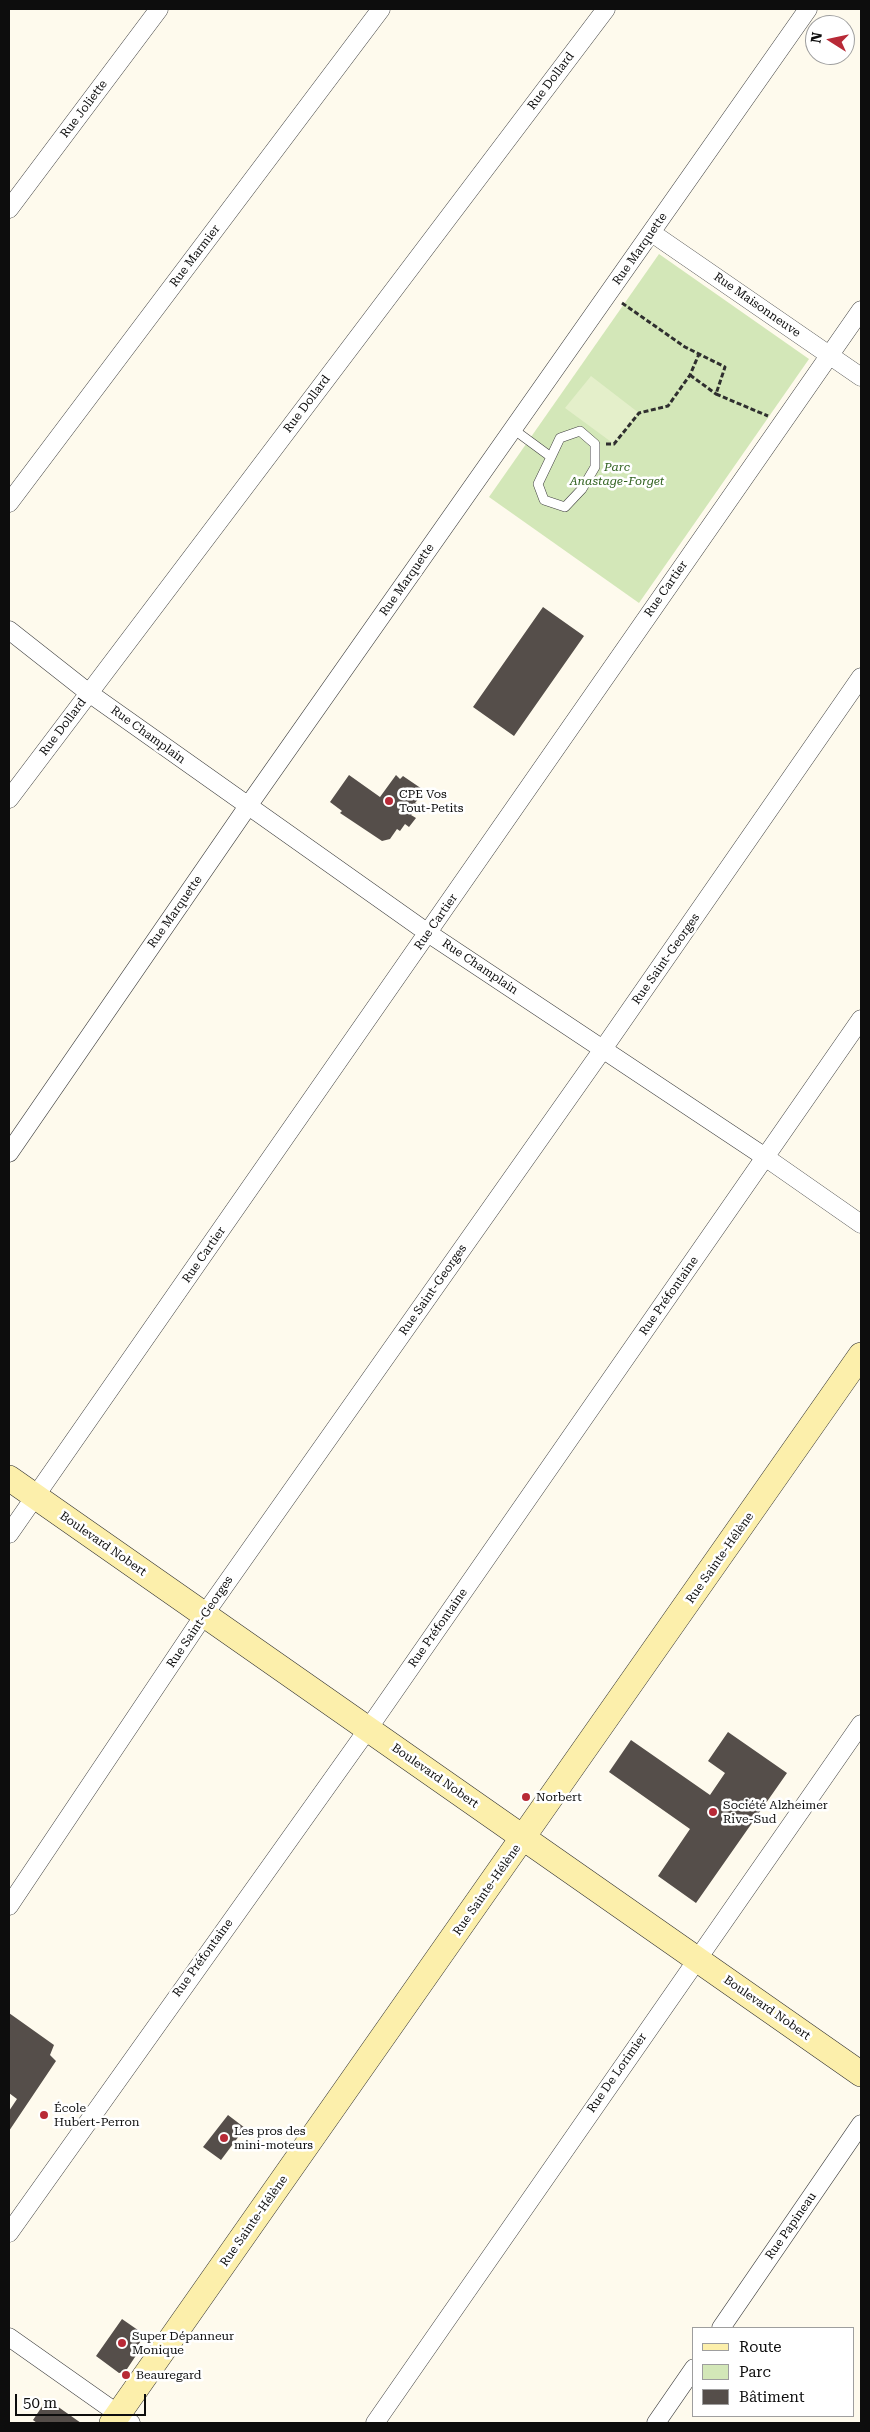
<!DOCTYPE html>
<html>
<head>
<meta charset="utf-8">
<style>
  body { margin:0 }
  #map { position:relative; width:870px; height:2432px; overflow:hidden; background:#fefaed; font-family:"Roboto Serif",serif }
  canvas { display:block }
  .frame { position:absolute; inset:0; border:10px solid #0d0d0d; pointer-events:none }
  .legend { position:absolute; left:692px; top:2327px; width:162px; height:90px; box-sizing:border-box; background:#fff; border:1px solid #9e9e9e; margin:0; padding:6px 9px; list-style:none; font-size:15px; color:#0d0d0d }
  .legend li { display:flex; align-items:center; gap:10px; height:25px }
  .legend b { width:25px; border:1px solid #9e9e9e }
  .north { position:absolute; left:805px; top:15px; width:50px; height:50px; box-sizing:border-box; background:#fff; border:1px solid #9e9e9e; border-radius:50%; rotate:280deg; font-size:14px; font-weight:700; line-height:20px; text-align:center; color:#0d0d0d }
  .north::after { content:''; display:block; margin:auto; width:18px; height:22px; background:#b82a37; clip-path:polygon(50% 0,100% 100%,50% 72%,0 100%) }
  .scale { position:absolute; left:15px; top:2394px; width:131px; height:22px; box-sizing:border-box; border:2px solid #0d0d0d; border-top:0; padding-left:6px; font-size:15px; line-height:18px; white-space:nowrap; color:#0d0d0d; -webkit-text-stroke:4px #fff; paint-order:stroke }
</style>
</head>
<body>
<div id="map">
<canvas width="870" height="2432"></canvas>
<div class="frame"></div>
<ul class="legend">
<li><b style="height:6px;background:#fcefab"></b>Route</li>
<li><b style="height:14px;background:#d3e7b8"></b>Parc</li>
<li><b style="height:14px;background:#554e4a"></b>Bâtiment</li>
</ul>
<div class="north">N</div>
<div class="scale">50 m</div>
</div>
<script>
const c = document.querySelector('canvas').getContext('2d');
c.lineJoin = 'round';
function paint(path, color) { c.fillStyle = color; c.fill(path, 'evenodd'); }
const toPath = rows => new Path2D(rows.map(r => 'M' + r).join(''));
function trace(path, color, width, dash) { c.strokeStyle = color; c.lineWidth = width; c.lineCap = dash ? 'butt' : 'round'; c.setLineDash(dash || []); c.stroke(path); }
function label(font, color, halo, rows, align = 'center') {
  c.font = font + ' "Roboto Serif",serif'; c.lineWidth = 5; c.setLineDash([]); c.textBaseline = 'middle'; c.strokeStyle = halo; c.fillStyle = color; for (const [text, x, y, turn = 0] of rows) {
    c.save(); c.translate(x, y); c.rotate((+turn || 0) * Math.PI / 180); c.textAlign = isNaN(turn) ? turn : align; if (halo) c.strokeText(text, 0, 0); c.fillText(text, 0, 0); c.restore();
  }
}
paint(toPath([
  [659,254,809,359,639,603,489,497]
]), '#d3e7b8');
paint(toPath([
  [591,376,639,413,614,444,565,408]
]), '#e4efca');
paint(toPath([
  [543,607,584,636,514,736,473,707],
  [349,775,380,797,396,775,400,779,403,776,425,791,415,803,419,805,411,815,416,818,409,827,405,824,400,831,397,829,390,839,382,841,340,813,342,811,330,802],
  [728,1732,787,1773,696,1903,658,1876,690,1829,609,1772,631,1740,710,1795,725,1773,708,1761],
  [9,2013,54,2045,50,2055,56,2061,9,2131,9,2111,17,2099,9,2093],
  [228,2115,245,2128,221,2160,203,2147],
  [122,2319,145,2335,134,2351,137,2354,125,2372,119,2373,96,2356],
  [47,2399,81,2423,37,2423,33,2420]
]), '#554e4a');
const lane = toPath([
  [513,429,551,457,538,484,544,500,565,507,582,489,595,467,595,444,580,431,560,438,551,457]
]);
const street = toPath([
  [9,209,159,9],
  [652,233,861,377],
  [9,503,381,9],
  [9,630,89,693,428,933,765,1157,861,1224],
  [9,799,606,9],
  [9,1153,248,806,808,9],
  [9,1534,861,310],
  [9,1906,204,1615,603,1049,861,677],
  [9,2233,368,1729,861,1019],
  [721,2328,861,2124],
  [9,2337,131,2423],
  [375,2423,861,1724],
  [656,2423,694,2368]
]);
const secondary = toPath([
  [9,1478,861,2074],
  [112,2423,861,1355]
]);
trace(lane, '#404040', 10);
trace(street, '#404040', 19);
trace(secondary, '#2f2f2f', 26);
trace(toPath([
  [622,303,685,347,725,367,716,394,768,416],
  [690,375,716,394],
  [606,444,614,444,639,413,668,406,690,375,699,354]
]), '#2f2f2f', 3, [5, 2.5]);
trace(lane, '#fff', 9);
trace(street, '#fff', 18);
trace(secondary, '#fcefab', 25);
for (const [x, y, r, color] of [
  [389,801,5,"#b82a37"],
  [526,1797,5,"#b82a37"],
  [713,1812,5,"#b82a37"],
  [44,2115,5,"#b82a37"],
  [224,2138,5,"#b82a37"],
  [122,2343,5,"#b82a37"],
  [126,2375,5,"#b82a37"]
]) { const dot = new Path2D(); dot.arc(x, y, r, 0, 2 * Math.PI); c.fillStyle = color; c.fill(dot); trace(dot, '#fff', 2); }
label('12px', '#0d0d0d', '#fff', [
  ["Rue Dollard",551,81,-53],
  ["Rue Joliette",84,109,-53],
  ["Rue Marquette",640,249,-55],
  ["Rue Marmier",195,256,-53],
  ["Rue Maisonneuve",757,305,35],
  ["Rue Dollard",307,404,-53],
  ["Rue Marquette",407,580,-55],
  ["Rue Cartier",666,589,-55],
  ["Rue Dollard",63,727,-53],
  ["Rue Champlain",148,735,36],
  ["Rue Marquette",175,912,-55],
  ["Rue Cartier",436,922,-55],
  ["Rue Saint-Georges",666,959,-55],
  ["Rue Champlain",480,967,34],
  ["Rue Cartier",204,1255,-55],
  ["Rue Saint-Georges",433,1290,-55],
  ["Rue Préfontaine",669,1296,-55],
  ["Boulevard Nobert",103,1544,35],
  ["Rue Sainte-Hélène",720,1558,-55],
  ["Rue Saint-Georges",200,1622,-56],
  ["Rue Préfontaine",438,1628,-55],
  ["Boulevard Nobert",435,1776,35],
  ["Rue Sainte-Hélène",487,1890,-55],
  ["Rue Préfontaine",203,1958,-54],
  ["Boulevard Nobert",767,2008,35],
  ["Rue De Lorimier",617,2073,-55],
  ["Rue Sainte-Hélène",254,2221,-55],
  ["Rue Papineau",791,2226,-55]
]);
label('italic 12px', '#316220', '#fff', [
  ["Parc",617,467],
  ["Anastage-Forget",617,481]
]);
label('12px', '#0d0d0d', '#fff', [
  ["CPE Vos",399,794],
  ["Tout-Petits",399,808],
  ["Norbert",536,1797],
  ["Société Alzheimer",723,1805],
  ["Rive-Sud",723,1819],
  ["École",54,2108],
  ["Hubert-Perron",54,2122],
  ["Les pros des",234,2131],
  ["mini-moteurs",234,2145],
  ["Super Dépanneur",132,2336],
  ["Monique",132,2350],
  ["Beauregard",136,2375]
], 'left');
</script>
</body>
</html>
